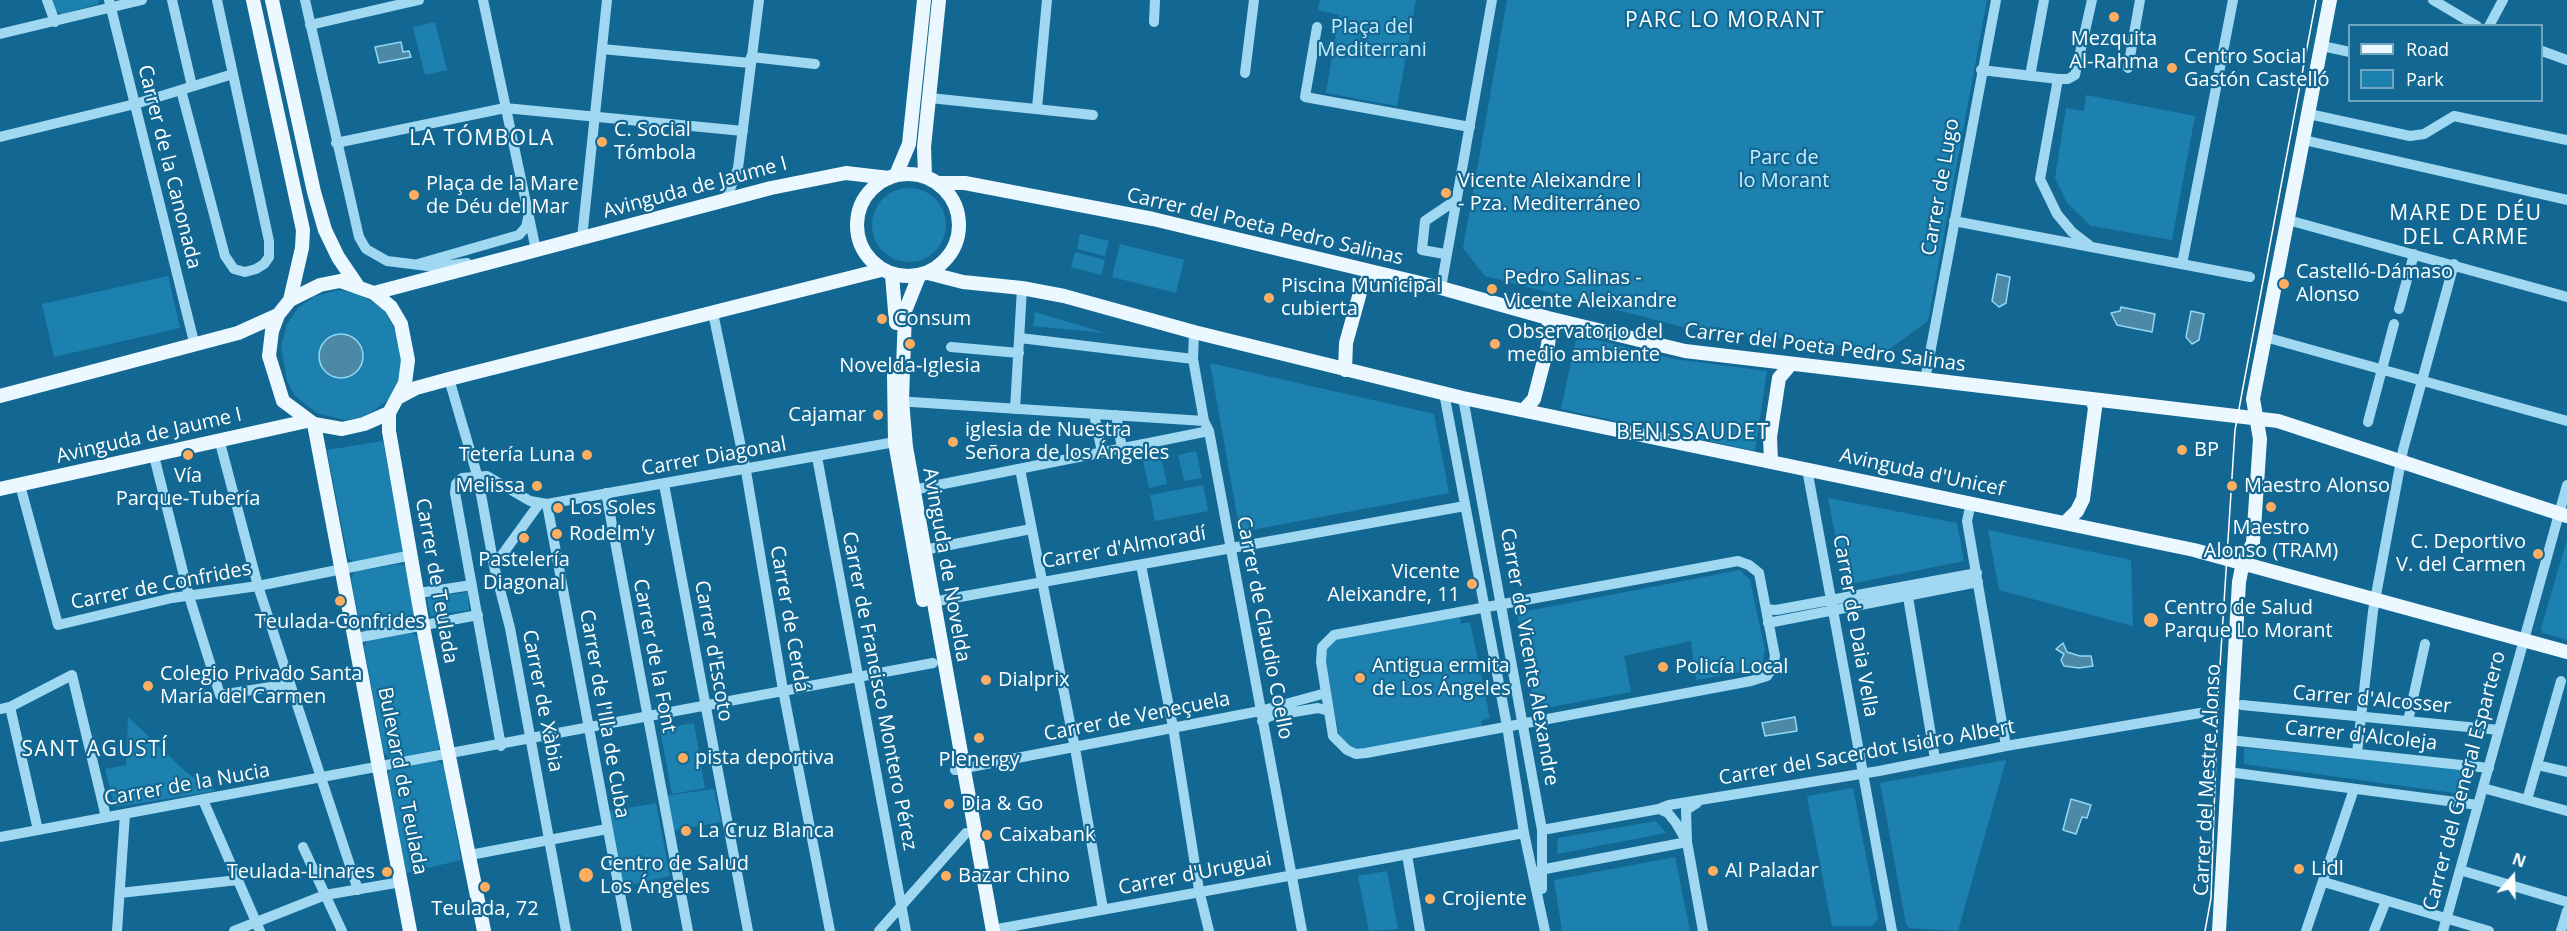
<!DOCTYPE html>
<html>
<head>
<meta charset="utf-8">
<style>
  body { margin:0 }
  #map { position:relative; width:2567px; height:931px; overflow:hidden; background:#136893; font-family:"Open Sans",sans-serif }
  canvas { display:block }
  .legend { position:absolute; left:2348px; top:24px; width:195px; height:78px; box-sizing:border-box; background:#136893; border:2px solid #71a4be; margin:0; padding:8px 10px; list-style:none; font-size:18px; color:#fff }
  .legend li { display:flex; align-items:center; gap:12px; height:30px }
  .legend b { width:30px; border:2px solid #71a4be }
  .north { position:absolute; left:2483px; top:847px; width:60px; height:60px; -webkit-text-stroke:4px #136893; paint-order:stroke; rotate:20deg; font-size:16px; font-weight:700; line-height:24px; text-align:center; color:#fff }
  .north::after { content:''; display:block; margin:auto; width:21px; height:27px; background:#fff; clip-path:polygon(50% 0,100% 100%,50% 72%,0 100%) }
</style>
</head>
<body>
<div id="map">
<canvas width="2567" height="931"></canvas>
<ul class="legend">
<li><b style="height:8px;background:#ebf8ff"></b>Road</li>
<li><b style="height:16px;background:#1d81af"></b>Park</li>
</ul>
<div class="north">N</div>
</div>
<script>
const c = document.querySelector('canvas').getContext('2d');
c.lineJoin = 'round';
function paint(path, color) { c.fillStyle = color; c.fill(path, 'evenodd'); }
const toPath = rows => new Path2D(rows.map(r => 'M' + r).join(''));
function trace(path, color, width, dash) { c.strokeStyle = color; c.lineWidth = width; c.lineCap = dash ? 'butt' : 'round'; c.setLineDash(dash || []); c.stroke(path); }
function label(font, color, halo, rows, align = 'center') {
  c.font = font + ' "Open Sans",sans-serif'; c.lineWidth = 4.5; c.setLineDash([]); c.textBaseline = 'middle'; c.strokeStyle = halo; c.fillStyle = color; for (const [text, x, y, turn = 0] of rows) {
    c.save(); c.translate(x, y); c.rotate((+turn || 0) * Math.PI / 180); c.textAlign = isNaN(turn) ? turn : align; if (halo) c.strokeText(text, 0, 0); c.fillText(text, 0, 0); c.restore();
  }
}
paint(toPath([
  [53,0,99,0,98,4,62,14,56,11],
  [1320,0,1416,0,1397,106,1326,93,1339,15,1318,10],
  [1507,0,1987,0,1928,321,1887,351,1683,327,1485,276,1463,248],
  [435,22,447,70,425,75,413,27],
  [2086,95,2195,116,2172,240,2091,226,2067,203,2055,178,2066,108,2084,111],
  '872 225a37 37 0 1 1 74 0a37 37 0 1 1-74 0Z',
  [1080,234,1109,241,1105,256,1077,249],
  [1120,244,1184,260,1176,293,1112,277],
  [1075,252,1105,260,1101,275,1071,267],
  [168,276,180,328,54,357,42,304],
  [339,290,362,295,386,311,398,337,402,358,400,377,388,400,364,417,345,420,317,413,295,396,287,381,281,346,287,324,298,308,315,296],
  [1035,312,1105,333,1033,326],
  [1577,335,1674,359,1767,371,1755,451,1561,409],
  [1210,363,1434,414,1449,493,1240,532],
  [383,441,403,549,399,555,355,563,348,558,327,450],
  [1196,451,1202,478,1184,481,1178,455],
  [1161,458,1167,484,1149,488,1143,461],
  [1203,485,1208,511,1155,521,1150,495],
  [1828,498,1957,523,1964,561,1845,585],
  [1988,530,2131,560,2133,626,1999,590],
  [2567,540,2567,640,2543,633,2541,628],
  [399,564,405,566,416,617,414,623,367,632,360,627,351,578,355,572],
  [1740,570,1750,580,1765,650,1762,664,1756,669,1696,680,1691,641,1624,656,1631,692,1535,710,1517,613],
  [468,592,469,610,430,616,427,598],
  [1460,617,1461,624,1470,622,1490,718,1481,721,1482,727,1359,750,1352,749,1340,740,1323,659,1326,647,1337,639],
  [411,633,418,637,440,746,435,752,392,760,384,753,364,646,368,641],
  [128,717,187,773,216,791,115,807,105,769,126,765],
  [694,723,705,788,672,794,660,729],
  [2244,748,2469,769,2461,794,2244,764],
  [436,760,444,765,461,860,406,873,388,774,391,769],
  [2006,760,1958,931,1909,928,1906,924,1880,783],
  [1853,788,1878,919,1872,926,1832,926,1807,796],
  [714,789,721,822,672,831,665,796],
  [656,803,670,876,620,887,606,812],
  [1656,821,1666,833,1557,854,1558,838],
  [1675,857,1690,931,1562,931,1554,880],
  [1387,871,1398,929,1369,931,1358,876]
]), '#1d81af');
const water = toPath([
  [401,42,403,52,409,51,411,57,379,63,375,47,401,42],
  [1997,274,2010,277,2006,303,1999,307,1992,301,1997,274],
  [2121,307,2155,314,2152,332,2117,325,2111,313,2120,311,2121,307],
  [2191,311,2204,314,2199,340,2192,344,2186,337,2191,311],
  '319 356a22 22 0 1 1 44 0a22 22 0 1 1-44 0Z',
  [2063,643,2067,652,2080,656,2091,656,2093,666,2079,668,2064,666,2061,660,2064,654,2056,649,2063,643],
  [1795,717,1797,731,1765,736,1762,723,1795,717],
  [2071,799,2091,805,2087,818,2082,817,2076,834,2063,830,2071,799]
]);
paint(water, '#4c89a6');
trace(water, '#92d7f5', 1.5);
trace(toPath([
  [47,0,55,22],
  [109,0,194,342],
  [172,0,192,86],
  [305,0,359,237,366,249,387,261,436,267,467,263],
  [483,0,536,250],
  [2433,0,2477,26],
  [1154,22,1155,0],
  [310,25,419,0],
  [2489,26,2503,0],
  [1317,27,1305,97,1470,127],
  [0,34,142,0],
  [2322,46,2350,52],
  [602,49,750,63],
  [2542,51,2567,60],
  [751,57,815,64],
  [2128,68,2140,0],
  [1981,70,2058,79,2068,79,2075,75,2092,0],
  [1245,73,1254,0],
  [2030,76,2044,0],
  [2058,79,2040,179,2057,214,2072,232,2089,245],
  [181,90,225,256,234,269,245,272,256,269,264,264,269,257,269,241,217,0],
  [930,98,1093,115],
  [1037,108,1047,0],
  [2309,114,2410,136,2424,134,2454,116,2567,140],
  [0,137,135,104,233,74],
  [2304,140,2567,200],
  [336,143,505,108,743,131],
  [726,200,738,168,759,0],
  [2288,220,2567,297],
  [1954,221,2250,277],
  [582,238,607,0],
  [1445,254,1422,250,1425,221,1456,200],
  [418,264,519,235,526,227,528,218],
  [2182,264,2233,0],
  [1441,288,1492,0],
  [2399,309,2414,254],
  [713,313,746,471,783,690,830,931],
  [1194,332,1193,359,1204,421,1209,431,1302,931],
  [2265,337,2567,421],
  [1020,338,1193,359],
  [951,347,1019,353],
  [449,379,478,478,494,566,510,628,566,931],
  [1925,380,1996,0],
  [1444,393,1507,726,1524,833,1545,931],
  [1463,398,1542,830,1542,889],
  [896,401,1204,421],
  [1015,409,1022,288],
  [1094,414,1102,452],
  [1116,415,1122,448],
  [2368,422,2394,324],
  [219,439,258,586,358,890],
  [154,456,189,596,220,695,290,684],
  [817,457,906,931],
  [1020,469,1075,748,1103,909],
  [1807,469,1892,931],
  [664,484,748,931],
  [20,485,58,625,172,598,258,586,412,555],
  [913,490,1209,431],
  [606,493,688,931],
  [1971,503,1967,521,2006,746],
  [547,504,627,931],
  [924,550,1031,529],
  [1738,561,1749,565,1759,573,1775,656,1773,667,1767,676,1751,681,1366,753,1356,754,1347,750,1333,736,1321,662,1322,647,1334,635,1738,561],
  [1141,565,1173,727,1199,890,1209,931],
  [494,566,539,504],
  [1907,591,1935,759],
  [419,593,472,585],
  [932,602,1465,506],
  [1766,609,1776,610,1977,573],
  [1768,623,1978,582],
  [356,638,478,615],
  [2242,705,2499,730],
  [10,707,38,830],
  [0,709,10,707,72,675,106,817],
  [1262,721,1270,716,1318,708,1329,711],
  [2408,721,2425,644],
  [2229,740,2489,768],
  [501,746,455,493,456,484,462,478,487,476,530,501,547,504,895,442],
  [2357,753,2373,611,2403,450,2454,264],
  [2537,765,2567,772],
  [955,770,1260,711,1326,693],
  [2228,772,2478,805],
  [2483,788,2567,811],
  [203,800,260,931],
  [2527,800,2561,681],
  [1659,809,1668,813,1676,823,1687,842,1703,931],
  [1542,830,1659,809,1669,805,1879,771,2006,746,2200,713],
  [0,837,933,663],
  [303,847,342,931],
  [470,855,607,829],
  [1407,855,1420,931],
  [1540,870,1687,842,1686,810,1697,803],
  [2460,870,2567,902],
  [2324,882,2489,931],
  [120,893,238,880],
  [992,930,1524,833],
  [117,931,125,814],
  [234,931,325,895,401,882],
  [879,931,966,833],
  [2306,931,2354,789],
  [2374,931,2386,901],
  [2443,931,2567,485],
  [2561,931,2567,911]
]), '#a0d8f2', 10);
trace(toPath([
  [253,0,303,230,302,248,290,300],
  [272,0,314,192,325,230,338,257,357,285],
  '857 225a51 51 0 1 1 102 0a51 51 0 1 1-102 0Z',
  [896,175,909,144,924,0],
  [925,176,924,147,939,0],
  [937,183,965,183,1153,219,1441,288,1548,318,1685,351,2278,421,2567,516],
  [928,273,963,282,1022,288,1064,296,1194,332,1463,398,2194,550,2567,652],
  [892,275,896,323],
  [919,276,905,311,902,400,906,447,993,931],
  [340,281,374,293,391,307,401,324,408,360,405,383,389,413,364,424,342,429,314,424,283,401,269,356,272,331,278,315,290,300,320,285,340,281],
  [374,293,771,188,846,173,889,178],
  [1345,370,1346,343,1361,289,1374,272],
  [894,375,895,442,923,600],
  [0,396,238,333,278,315],
  [399,397,416,388,449,379,881,270],
  [1524,410,1534,399,1548,345,1550,329,1548,318],
  [389,413,389,431,423,627,484,931],
  [314,424,410,931],
  [1771,462,1770,437,1779,378,1791,364],
  [0,489,307,421],
  [2066,522,2077,511,2083,499,2095,408,2092,399],
  [2219,931,2239,582,2243,562,2253,543,2260,439,2253,399,2330,0]
]), '#ebf8ff', 14);
trace(toPath([
  [2205,931,2211,898,2218,697,2235,430,2316,0]
]), '#fff', 1.5);
for (const [x, y, r, color] of [
  [2114,17,6,"#ffad61"],
  [2172,68,6,"#ffad61"],
  [602,142,6,"#ffad61"],
  [1446,193,6,"#ffad61"],
  [414,195,6,"#ffad61"],
  [2284,284,6,"#ffad61"],
  [1492,289,6,"#ffad61"],
  [1269,298,6,"#ffad61"],
  [882,319,6,"#ffad61"],
  [910,344,6,"#ffad61"],
  [1495,344,6,"#ffad61"],
  [878,415,6,"#ffad61"],
  [953,442,6,"#ffad61"],
  [2182,450,6,"#ffad61"],
  [188,455,6,"#ffad61"],
  [587,455,6,"#ffad61"],
  [537,486,6,"#ffad61"],
  [2232,486,6,"#ffad61"],
  [2271,507,6,"#ffad61"],
  [558,508,6,"#ffad61"],
  [557,534,6,"#ffad61"],
  [524,538,6,"#ffad61"],
  [2538,554,6,"#ffad61"],
  [1472,584,6,"#ffad61"],
  [340,601,6,"#ffad61"],
  [2151,620,8,"#ffad61"],
  [1663,667,6,"#ffad61"],
  [1360,678,6,"#ffad61"],
  [986,680,6,"#ffad61"],
  [148,686,6,"#ffad61"],
  [979,738,6,"#ffad61"],
  [683,758,6,"#ffad61"],
  [949,804,6,"#ffad61"],
  [686,831,6,"#ffad61"],
  [987,835,6,"#ffad61"],
  [2299,869,6,"#ffad61"],
  [1713,871,6,"#ffad61"],
  [387,872,6,"#ffad61"],
  [586,875,8,"#ffad61"],
  [946,876,6,"#ffad61"],
  [485,887,6,"#ffad61"],
  [1430,899,6,"#ffad61"]
]) { const dot = new Path2D(); dot.arc(x, y, r, 0, 2 * Math.PI); c.fillStyle = color; c.fill(dot); trace(dot, '#136893', 2); }
label('20px', '#c8ecfd', '#136893', [
  ["Plaça del",1372,27],
  ["Mediterrani",1372,50],
  ["Parc de",1784,158],
  ["lo Morant",1784,181]
]);
label('20px', '#fff', '#136893', [
  ["Mezquita",2114,39,"center"],
  ["Al-Rahma",2114,62,"center"],
  ["Centro Social",2184,57],
  ["Gastón Castelló",2184,80],
  ["C. Social",614,130],
  ["Tómbola",614,153],
  ["Vicente Aleixandre I",1458,181],
  ["- Pza. Mediterráneo",1458,204],
  ["Plaça de la Mare",426,184],
  ["de Déu del Mar",426,207],
  ["Castelló-Dámaso",2296,272],
  ["Alonso",2296,295],
  ["Pedro Salinas -",1504,278],
  ["Vicente Aleixandre",1504,301],
  ["Piscina Municipal",1281,286],
  ["cubierta",1281,309],
  ["Consum",894,319],
  ["Observatorio del",1507,332],
  ["medio ambiente",1507,355],
  ["Novelda-Iglesia",910,366,"center"],
  ["Cajamar",866,415,"right"],
  ["iglesia de Nuestra",965,430],
  ["Señora de los Ángeles",965,453],
  ["BP",2194,450],
  ["Tetería Luna",575,455,"right"],
  ["Vía",188,476,"center"],
  ["Parque-Tubería",188,499,"center"],
  ["Melissa",525,486,"right"],
  ["Maestro Alonso",2244,486],
  ["Los Soles",570,508],
  ["Maestro",2271,528,"center"],
  ["Alonso (TRAM)",2271,551,"center"],
  ["Rodelm'y",569,534],
  ["C. Deportivo",2526,542,"right"],
  ["V. del Carmen",2526,565,"right"],
  ["Pastelería",524,560,"center"],
  ["Diagonal",524,583,"center"],
  ["Vicente",1460,572,"right"],
  ["Aleixandre, 11",1460,595,"right"],
  ["Centro de Salud",2164,608],
  ["Parque Lo Morant",2164,631],
  ["Teulada-Confrides",340,622,"center"],
  ["Antigua ermita",1372,666],
  ["de Los Ángeles",1372,689],
  ["Policía Local",1675,667],
  ["Colegio Privado Santa",160,674],
  ["María del Carmen",160,697],
  ["Dialprix",998,680],
  ["pista deportiva",695,758],
  ["Plenergy",979,760,"center"],
  ["Dia & Go",961,804],
  ["La Cruz Blanca",698,831],
  ["Caixabank",999,835],
  ["Centro de Salud",600,864],
  ["Los Ángeles",600,887],
  ["Lidl",2311,869],
  ["Al Paladar",1725,871],
  ["Teulada-Linares",375,872,"right"],
  ["Bazar Chino",958,876],
  ["Crojiente",1442,899],
  ["Teulada, 72",485,909,"center"]
], 'left');
label('20px', '#fff', '#136893', [
  ["Carrer de la Canonada",169,167,76],
  ["Carrer de Lugo",1941,187,-80],
  ["Avinguda de Jaume I",695,188,-15],
  ["Carrer del Poeta Pedro Salinas",1265,227,13],
  ["Carrer del Poeta Pedro Salinas",1825,348,7],
  ["Avinguda de Jaume I",149,436,-13],
  ["Carrer Diagonal",714,457,-10],
  ["Avinguda d'Unicef",1922,473,12],
  ["Carrer d'Almoradí",1124,548,-10],
  ["Avinguda de Novelda",946,565,80],
  ["Carrer de Teulada",436,581,80],
  ["Carrer de Confrides",161,586,-11],
  ["Carrer de Cerdá",789,619,80],
  ["Carrer de Daia Vella",1855,626,80],
  ["Carrer de Claudio Coello",1264,628,79],
  ["Carrer d'Escoto",713,651,80],
  ["Carrer de la Font",654,656,79],
  ["Carrer de Vicente Alexandre",1529,657,80],
  ["Carrer de Francisco Montero Pérez",879,691,79],
  ["Carrer d'Alcosser",2372,700,5],
  ["Carrer de Xàbia",542,701,79],
  ["Carrer de l'Illa de Cuba",604,714,80],
  ["Carrer de Veneçuela",1137,717,-11],
  ["Carrer d'Alcoleja",2361,736,6],
  ["Carrer del Sacerdot Isidro Albert",1867,753,-10],
  ["Carrer del Mestre Alonso",2208,780,-87],
  ["Bulevard de Teulada",402,781,79],
  ["Carrer del General Espartero",2465,781,-75],
  ["Carrer de la Nucia",187,785,-10],
  ["Carrer d'Uruguai",1195,874,-11]
]);
c.letterSpacing = '1.5px';
label('21px', '#fff', '#136893', [
  ["PARC LO MORANT",1725,21],
  ["LA TÓMBOLA",482,139],
  ["MARE DE DÉU",2466,214],
  ["DEL CARME",2466,238],
  ["BENISSAUDET",1693,433],
  ["SANT AGUSTÍ",95,750]
]);
c.letterSpacing = '0px';
</script>
</body>
</html>
